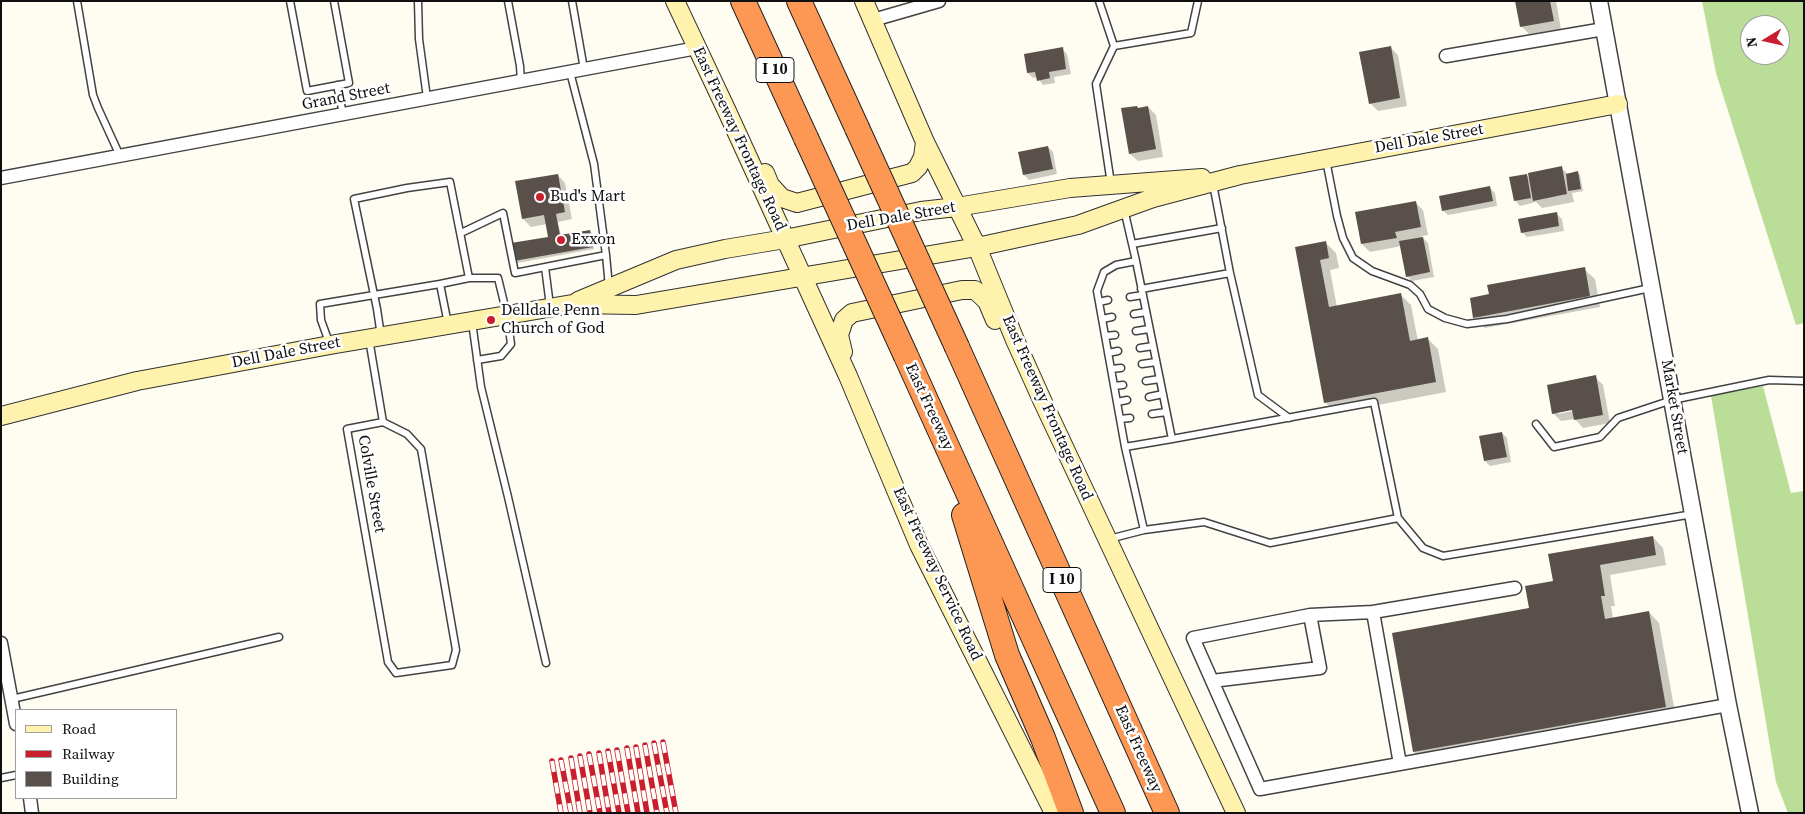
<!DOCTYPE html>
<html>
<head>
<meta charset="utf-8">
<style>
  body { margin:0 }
  #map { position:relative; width:1805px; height:814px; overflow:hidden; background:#fffcf2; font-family:"Source Serif 4",serif }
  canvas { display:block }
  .frame { position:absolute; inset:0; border:2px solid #0f0f0f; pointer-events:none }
  .legend { position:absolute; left:15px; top:709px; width:162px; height:90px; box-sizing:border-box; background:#fff; border:1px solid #9f9f9f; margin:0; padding:6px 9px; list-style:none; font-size:15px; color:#0f0f0f }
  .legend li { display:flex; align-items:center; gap:10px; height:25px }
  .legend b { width:25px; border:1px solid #9f9f9f }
  .north { position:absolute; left:1740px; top:15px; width:50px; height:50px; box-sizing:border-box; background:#fff; border:1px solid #9f9f9f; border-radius:50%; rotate:261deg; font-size:14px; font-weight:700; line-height:20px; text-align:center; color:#0f0f0f }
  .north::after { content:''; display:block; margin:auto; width:18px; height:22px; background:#c91e2e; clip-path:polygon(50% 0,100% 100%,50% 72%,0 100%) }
</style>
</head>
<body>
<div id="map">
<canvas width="1805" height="814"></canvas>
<div class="frame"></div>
<ul class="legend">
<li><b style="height:6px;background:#fff2ad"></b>Road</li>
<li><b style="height:6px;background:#c91e2e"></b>Railway</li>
<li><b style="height:14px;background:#59504b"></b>Building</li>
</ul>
<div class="north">N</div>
</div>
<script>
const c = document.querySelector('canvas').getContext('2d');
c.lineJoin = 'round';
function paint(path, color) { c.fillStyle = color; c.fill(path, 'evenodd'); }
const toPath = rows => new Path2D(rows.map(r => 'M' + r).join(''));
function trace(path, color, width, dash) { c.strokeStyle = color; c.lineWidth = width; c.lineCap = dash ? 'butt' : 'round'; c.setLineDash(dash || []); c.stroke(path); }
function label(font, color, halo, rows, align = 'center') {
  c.font = font + ' "Source Serif 4",serif'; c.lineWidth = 5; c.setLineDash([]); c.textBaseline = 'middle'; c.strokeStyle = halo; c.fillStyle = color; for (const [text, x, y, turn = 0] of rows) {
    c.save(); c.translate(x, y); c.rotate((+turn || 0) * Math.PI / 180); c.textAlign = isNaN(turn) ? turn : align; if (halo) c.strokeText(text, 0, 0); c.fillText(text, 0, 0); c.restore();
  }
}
paint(toPath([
  [1702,1,1804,1,1804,323,1796,325,1716,73],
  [1750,25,1780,25,1780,55,1750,55],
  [1763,386,1791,493,1804,491,1804,813,1788,813,1776,782,1711,396]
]), '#bade97');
paint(toPath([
  [1517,1,1556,1,1561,29,1529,34,1521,26],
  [1390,47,1398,55,1407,106,1378,111,1370,103],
  [1062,49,1067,54,1071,74,1054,77,1055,83,1043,85,1037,77,1033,78,1028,73],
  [1148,107,1156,115,1163,157,1138,161,1130,154,1139,109],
  [1048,147,1053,152,1057,174,1029,180,1024,175],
  [1561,168,1568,174,1578,173,1580,175,1583,191,1572,193,1574,202,1542,208,1536,202,1520,206,1515,200,1526,175,1530,179],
  [558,175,565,183,572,219,558,222,561,236,590,231,592,233,594,249,517,263,515,260,550,238,547,224,531,227,523,219],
  [1490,188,1495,193,1497,206,1448,215,1443,210],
  [1415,202,1423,210,1428,235,1421,236,1428,243,1434,277,1412,281,1407,276,1402,246,1370,252,1362,244],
  [1557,214,1562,219,1564,231,1527,237,1522,232],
  [1325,242,1336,253,1339,268,1330,270,1337,307,1401,295,1411,305,1418,341,1428,339,1438,349,1446,392,1336,413,1325,402,1296,248],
  [1584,269,1595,279,1600,307,1485,328,1475,317],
  [1595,377,1603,385,1610,423,1583,428,1575,419,1561,421,1553,413],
  [1578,408,1578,410,1558,414,1558,412],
  [1502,433,1507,438,1511,462,1490,466,1485,461],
  [1653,537,1663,548,1666,565,1610,575,1615,606,1611,606,1613,618,1649,612,1659,623,1676,718,1425,762,1414,752,1555,582]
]), '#0003');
paint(toPath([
  [1515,1,1550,1,1554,21,1520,27],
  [1391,46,1400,98,1369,104,1359,52],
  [1063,47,1066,69,1049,72,1050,78,1037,81,1035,72,1027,73,1024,54],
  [1137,106,1138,108,1148,106,1156,149,1129,154,1121,108],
  [1048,146,1053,169,1023,175,1018,152],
  [1562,166,1567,194,1533,201,1528,173],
  [1578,171,1581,189,1568,191,1566,174],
  [558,174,565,212,556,214,560,235,590,230,593,247,514,261,511,243,548,237,544,215,522,219,515,181],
  [1527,174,1531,198,1514,201,1509,177],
  [1490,186,1493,201,1442,211,1439,196],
  [1416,201,1421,227,1395,232,1397,238,1361,244,1355,212],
  [1557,212,1559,226,1521,233,1518,219],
  [1423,237,1430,272,1406,277,1399,241],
  [1326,241,1329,258,1320,260,1329,307,1401,293,1410,341,1428,337,1436,382,1324,403,1295,247],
  [1585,267,1590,296,1473,318,1470,298,1489,294,1487,285],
  [1596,375,1603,415,1574,420,1572,410,1552,414,1547,385],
  [1502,432,1507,457,1484,461,1479,436],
  [1653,536,1656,555,1600,565,1605,596,1601,596,1605,619,1649,611,1666,707,1413,752,1392,633,1529,608,1525,586,1553,581,1548,554]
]), '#59504b');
const service = toPath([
  [77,1,93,95,98,108,120,156],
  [290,1,307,91,349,83,334,1],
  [418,1,419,39,427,98],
  [508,1,520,66,521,81],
  [572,1,584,69],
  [1099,1,1114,46,1191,33,1198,1],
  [337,85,343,114],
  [1326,160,1337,216,1343,238,1353,258,1372,271,1410,285,1420,294,1428,309,1445,318,1467,324,1507,319,1650,288],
  [1111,184,1096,84,1114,46],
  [1124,209,1136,261],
  [461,233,503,213,515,273,606,255,594,164,570,72],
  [1132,244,1222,228],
  [606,255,609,287],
  [545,267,550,306],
  [1230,273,1258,395,1289,418],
  [440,284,469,278],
  [1141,289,1230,273,1213,184],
  [1130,297,1143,295],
  [1099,302,1108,300],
  [1134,314,1146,312],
  [1102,319,1112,317],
  [472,322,481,387,508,497,546,663],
  [1136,331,1149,329],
  [381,336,377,309,354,199,407,188,450,182,469,278,498,278,507,315,511,344,501,356,477,360],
  [1105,336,1115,335],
  [369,339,383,422,347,429,388,662,396,673,452,665,456,650,421,449,407,434,383,422],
  [330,345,321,320,320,304,440,284,448,324],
  [1140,348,1153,346],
  [1108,353,1118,351],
  [1142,364,1156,362],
  [1111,369,1121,368],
  [1146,381,1160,379],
  [1114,386,1123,385],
  [1149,397,1163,394],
  [1117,402,1127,400],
  [1152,414,1166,412],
  [1120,419,1130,418],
  [1536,424,1554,447,1600,437,1618,418,1672,400,1769,380,1804,381],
  [1172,439,1374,402,1398,518,1423,548,1443,556,1693,514],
  [1125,447,1172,439,1136,261,1116,265,1104,272,1097,291,1125,447,1144,530],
  [1109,539,1144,530,1204,522,1270,543,1398,518],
  [12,699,279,637],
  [1,778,16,775]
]);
const minor = toPath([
  [873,20,939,1],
  [1446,56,1604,29],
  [1,178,697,48],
  [1515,588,1373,612,1310,615,1193,638,1260,789,1728,705],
  [1373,612,1400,764],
  [1,643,16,724],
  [1212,681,1320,668,1310,615],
  [30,798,32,813]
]);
const tertiary = toPath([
  [1599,1,1728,705,1750,813]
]);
const secondary = toPath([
  [675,1,726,109,848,376,919,545,1054,813],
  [864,1,925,142,977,247,1015,340,1042,400,1236,813],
  [765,173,770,185,782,198,797,203,912,173,918,167,923,157,925,142],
  [578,301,676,260,725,249,785,239,921,211,957,207,1070,188,1202,178],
  [843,352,839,335,844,320,852,313,962,290,975,290,987,301,995,320],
  [1,416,137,381,330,345,572,304,636,305,977,247,1078,225,1153,198,1240,175,1618,104]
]);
const motorway = toPath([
  [743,1,806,138],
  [799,1,857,128],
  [957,347,1167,813],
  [906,356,1113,813],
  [964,515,1007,655,1043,738,1071,813]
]);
trace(service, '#424242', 9);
trace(minor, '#424242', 15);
trace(tertiary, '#424242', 19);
trace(secondary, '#313131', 20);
trace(motorway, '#202020', 26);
trace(service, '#fff', 6);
trace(minor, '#fff', 12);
trace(tertiary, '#fff', 16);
trace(secondary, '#fff2ad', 18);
trace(motorway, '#fc9853', 24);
const rail = toPath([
  [663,742,676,813],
  [654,743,667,813],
  [645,745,657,813],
  [636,747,647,813],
  [627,748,638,813],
  [617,750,628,813],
  [608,751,619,813],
  [599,753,609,813],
  [589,754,600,813],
  [580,756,590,813],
  [571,758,580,813],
  [561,760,571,813],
  [552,761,561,813]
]);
trace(rail, '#c91e2e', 5.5);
trace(rail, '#fff', 4, [11]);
const motorwayBridge = toPath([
  [857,128,957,347],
  [806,138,906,356]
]);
trace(motorwayBridge, '#202020', 26, []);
trace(motorwayBridge, '#fc9853', 24);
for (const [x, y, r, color] of [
  [540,197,5,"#c91e2e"],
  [561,240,5,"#c91e2e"],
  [491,320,5,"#c91e2e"]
]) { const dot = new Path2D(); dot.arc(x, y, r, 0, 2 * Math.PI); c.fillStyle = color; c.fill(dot); trace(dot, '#fff', 2); }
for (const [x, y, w] of [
  [775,70,38],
  [1062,580,38]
]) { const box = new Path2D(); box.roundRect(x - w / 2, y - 12.5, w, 25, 4); c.fillStyle = '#fff'; c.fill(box); trace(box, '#0f0f0f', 1); }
label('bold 15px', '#0f0f0f', null, [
  ["I 10",775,70],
  ["I 10",1062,580]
]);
label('16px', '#0f0f0f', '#fff', [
  ["Grand Street",346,97,-11],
  ["East Freeway Frontage Road",739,139,65],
  ["Dell Dale Street",1429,139,-10],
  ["Dell Dale Street",901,217,-10],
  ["Dell Dale Street",286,353,-11],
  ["East Freeway",929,407,65],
  ["Market Street",1674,407,80],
  ["East Freeway Frontage Road",1047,408,66],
  ["Colville Street",371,484,80],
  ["East Freeway Service Road",937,574,65],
  ["East Freeway",1138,749,66]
]);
label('16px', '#0f0f0f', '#fff', [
  ["Bud's Mart",550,197],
  ["Exxon",571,240],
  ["Delldale Penn",501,311],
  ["Church of God",501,329]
], 'left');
</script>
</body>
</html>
